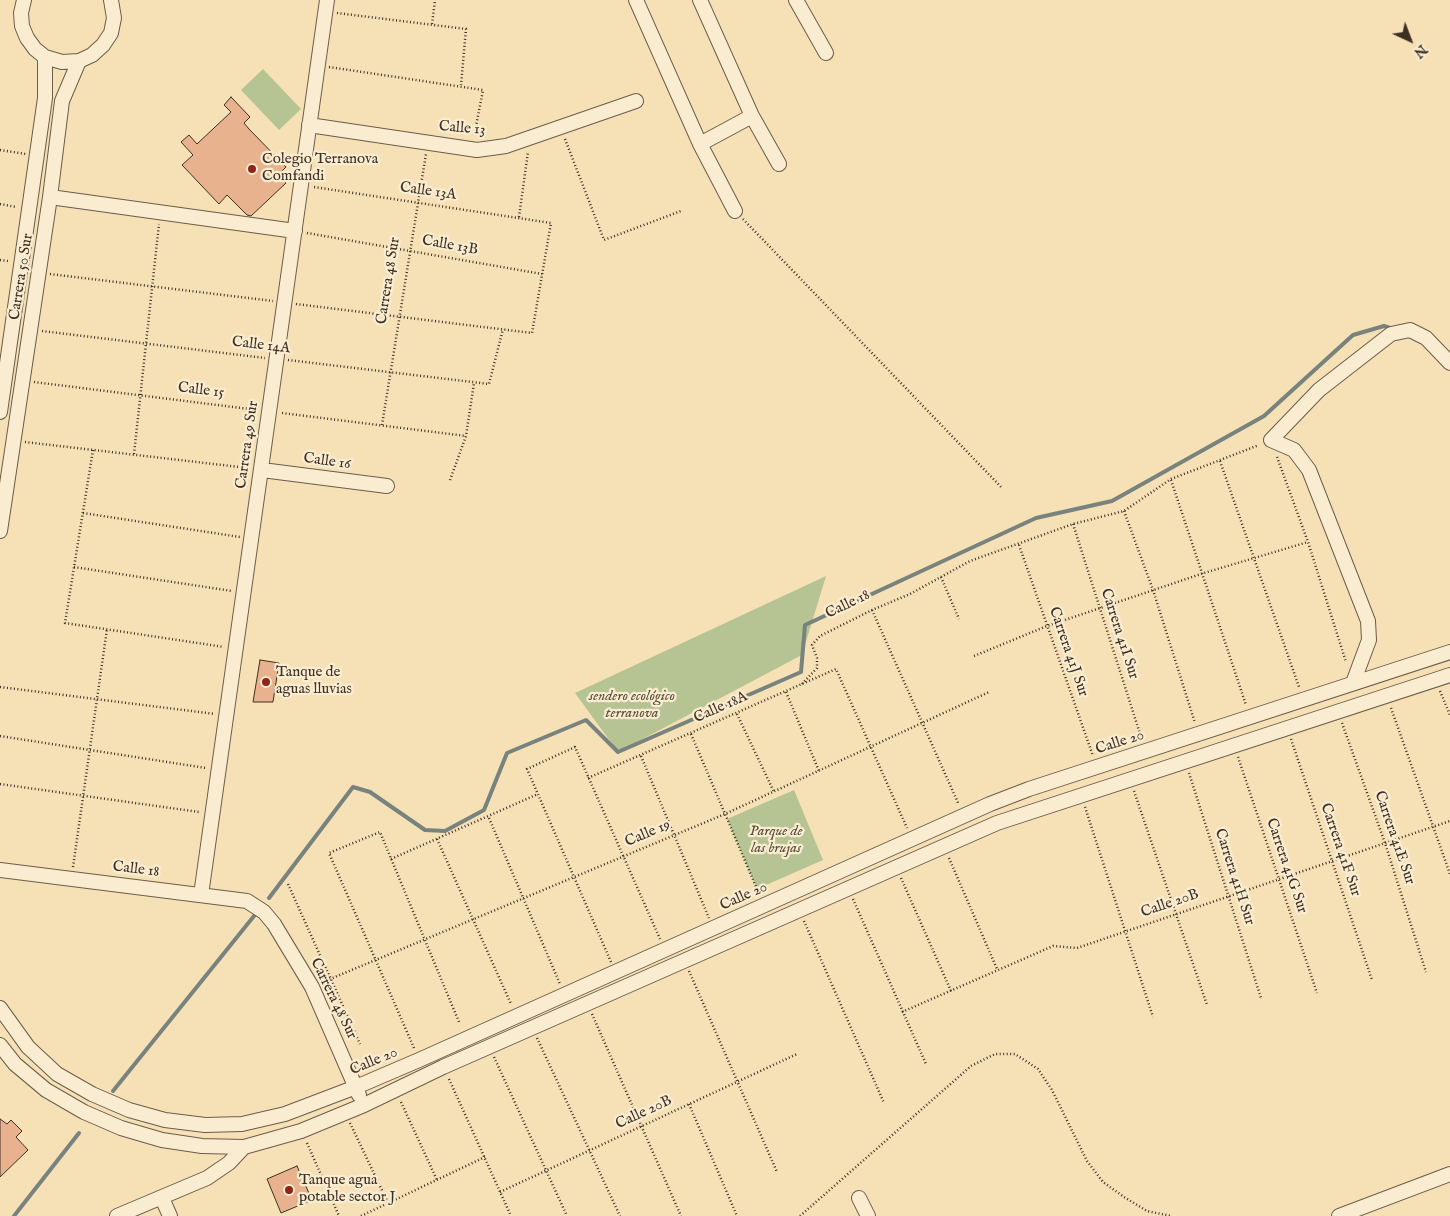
<!DOCTYPE html>
<html>
<head>
<meta charset="utf-8">
<style>
  body { margin:0 }
  #map { position:relative; width:1450px; height:1216px; overflow:hidden; background:#f6e1b7; font-family:"IM FELL English",serif }
  canvas { display:block }
  .north { position:absolute; left:1385px; top:15px; width:50px; height:50px; -webkit-text-stroke:4px #f9ecd0; paint-order:stroke; rotate:137deg; font-size:14px; font-weight:700; line-height:20px; text-align:center; color:#3e2f24 }
  .north::after { content:''; display:block; margin:auto; width:18px; height:22px; background:#3e2f24; clip-path:polygon(50% 0,100% 100%,50% 72%,0 100%) }
</style>
</head>
<body>
<div id="map">
<canvas width="1450" height="1216"></canvas>
<div class="north">N</div>
</div>
<script>
const c = document.querySelector('canvas').getContext('2d');
c.lineJoin = 'round';
function paint(path, color) { c.fillStyle = color; c.fill(path, 'evenodd'); }
const toPath = rows => new Path2D(rows.map(r => 'M' + r).join(''));
function trace(path, color, width, dash) { c.strokeStyle = color; c.lineWidth = width; c.lineCap = dash ? 'butt' : 'round'; c.setLineDash(dash || []); c.stroke(path); }
function label(font, color, halo, rows, align = 'center') {
  c.font = font + ' "IM FELL English",serif'; c.lineWidth = 4.5; c.setLineDash([]); c.textBaseline = 'middle'; c.strokeStyle = halo; c.fillStyle = color; for (const [text, x, y, turn = 0] of rows) {
    c.save(); c.translate(x, y); c.rotate((+turn || 0) * Math.PI / 180); c.textAlign = isNaN(turn) ? turn : align; if (halo) c.strokeText(text, 0, 0); c.fillText(text, 0, 0); c.restore();
  }
}
paint(toPath([
  [263,69,301,109,279,130,241,90],
  [826,576,802,655,618,752,575,693],
  [794,790,823,860,757,889,727,819]
]), '#b6c493');
trace(toPath([
  [269,898,353,787,370,792,425,830,445,831,484,810,507,753,586,720,618,752,801,672,805,625,1036,518,1112,501,1264,416,1353,335,1384,326,1393,329],
  [113,1091,254,916],
  [14,1216,79,1133]
]), '#79837d', 4);
const building = toPath([
  [231,97,250,117,244,123,249,129,286,167,278,175,286,183,251,216,247,215,227,195,219,204,182,165,193,155,181,142,189,135,197,144,231,112,224,105,231,97],
  [260,660,279,663,273,702,253,702,260,660],
  [0,1119,7,1124,11,1120,22,1131,16,1137,28,1150,0,1177,0,1119],
  [297,1166,312,1200,281,1213,267,1179,297,1166]
]);
paint(building, '#e9b28e');
trace(building, '#3e2f24', 1);
const minor = toPath([
  [24,0,21,13,22,26,27,38,35,49,45,57,62,62,79,61,92,55,103,45,111,33,114,18,111,0],
  [636,0,700,144,735,211],
  [700,0,752,116,779,164],
  [796,0,826,53],
  [309,125,477,150,506,146,636,101],
  [700,144,752,116],
  [50,197,295,231],
  [0,412,45,98,45,57],
  [262,470,387,486],
  [0,531,50,197,62,101,79,61],
  [1353,683,1369,640,1368,621,1309,470,1294,450,1271,440,1319,390,1391,334,1410,330,1426,338,1450,363],
  [0,870,247,901,264,912,274,924,312,987,359,1095],
  [201,895,327,0],
  [0,1008,28,1047,57,1074,92,1094,129,1110,165,1120,205,1125,242,1124,285,1114,356,1087,419,1060,990,804,1029,789,1450,652],
  [0,1045,15,1064,46,1090,84,1112,121,1128,162,1140,202,1146,244,1147,301,1131,364,1105,443,1067,997,823,1450,675],
  [162,1198,170,1216],
  [859,1198,868,1216],
  [117,1216,207,1178,229,1163,244,1147],
  [1339,1216,1450,1174]
]);
trace(minor, '#6c5c49', 16);
trace(toPath([
  [337,13,466,29,461,85],
  [432,24,435,0],
  [329,67,483,90,476,126],
  [565,139,604,240,681,211],
  [0,150,26,154],
  [0,204,16,207],
  [519,217,528,152],
  [743,219,1002,488],
  [307,233,542,274],
  [0,260,8,261],
  [50,274,273,301],
  [296,304,532,333,551,223,314,187],
  [42,331,265,358],
  [288,360,489,384,503,329],
  [34,382,257,410],
  [282,413,466,436],
  [382,425,426,154],
  [25,442,248,468],
  [93,450,65,623,224,647],
  [134,454,159,224],
  [1277,457,1308,542,1346,662],
  [1220,461,1299,687],
  [450,480,466,436,474,383],
  [1171,480,1246,705],
  [1124,511,1153,590,1195,723],
  [83,513,240,537],
  [1073,524,1142,740],
  [1019,545,1093,756],
  [74,567,232,591],
  [941,577,959,619],
  [872,610,959,805],
  [974,656,1047,626,1204,573,1308,542],
  [802,684,817,668,817,658,812,645,820,636,872,610,910,594,970,561,1073,524,1124,511,1171,479,1259,445],
  [0,687,215,714],
  [1440,691,1450,715],
  [786,692,819,771],
  [1391,708,1450,874],
  [737,714,774,792],
  [1342,723,1385,843,1426,972],
  [691,734,757,889],
  [0,736,206,768],
  [1291,739,1372,980],
  [641,756,709,918],
  [1238,757,1317,993],
  [1189,773,1261,998],
  [588,778,836,669,907,828],
  [0,784,199,812],
  [1134,791,1207,1005],
  [1085,807,1153,1017],
  [489,818,560,984],
  [437,839,511,1004],
  [949,858,997,969],
  [391,859,538,794],
  [73,867,107,629],
  [901,878,951,991],
  [288,884,360,1044],
  [853,899,926,1064],
  [804,921,884,1103],
  [611,962,527,769,575,747,660,939],
  [689,971,777,1172],
  [323,982,725,814,989,692],
  [902,1012,1053,946,1077,948,1450,821],
  [592,1014,681,1216],
  [537,1038,620,1216],
  [414,1048,329,853,380,832,459,1022],
  [494,1057,567,1216],
  [449,1079,511,1216],
  [401,1102,437,1180],
  [689,1104,737,1216],
  [350,1123,388,1203],
  [307,1143,339,1216],
  [500,1192,797,1054],
  [361,1216,485,1157],
  [800,1216,971,1066,995,1054,1015,1054,1038,1069,1052,1090,1087,1161,1103,1182,1124,1197,1147,1211,1171,1216]
]), '#3e2f24', 2.5, [1, 2.5]);
trace(minor, '#f9ecd0', 14);
for (const [x, y, r, color] of [
  [252,169,5,"#8f2418"],
  [266,682,5,"#8f2418"],
  [289,1190,5,"#8f2418"]
]) { const dot = new Path2D(); dot.arc(x, y, r, 0, 2 * Math.PI); c.fillStyle = color; c.fill(dot); trace(dot, '#f9ecd0', 2); }
label('15px', '#3e2f24', '#f9ecd0', [
  ["Calle 13",462,129,5],
  ["Calle 13A",428,192,8],
  ["Calle 13B",450,246,10],
  ["Carrera 50 Sur",22,277,-81],
  ["Carrera 48 Sur",389,281,-81],
  ["Calle 14A",261,346,7],
  ["Calle 15",201,391,7],
  ["Carrera 49 Sur",248,445,-82],
  ["Calle 16",327,462,8],
  ["Calle 18",848,605,-26],
  ["Carrera 41I Sur",1119,634,72],
  ["Carrera 41J Sur",1068,652,71],
  ["Calle 18A",721,708,-24],
  ["Calle 20",1120,743,-18],
  ["Calle 19",648,834,-23],
  ["Carrera 41E Sur",1394,838,71],
  ["Carrera 41F Sur",1340,850,71],
  ["Carrera 41G Sur",1286,866,71],
  ["Calle 18",136,870,7],
  ["Carrera 41H Sur",1234,877,72],
  ["Calle 20",744,897,-24],
  ["Calle 20B",1170,904,-19],
  ["Carrera 48 Sur",333,999,64],
  ["Calle 20",374,1062,-23],
  ["Calle 20B",644,1113,-25]
]);
label('15px', '#3e2f24', '#f9ecd0', [
  ["Colegio Terranova",262,160],
  ["Comfandi",262,177],
  ["Tanque de",276,673],
  ["aguas lluvias",276,690],
  ["Tanque agua",299,1181],
  ["potable sector J",299,1198]
], 'left');
label('italic 15px', '#564d3a', '#f9ecd0', [
  ["sendero ecológico",632,697],
  ["terranova",632,714],
  ["Parque de",776,832],
  ["las brujas",776,849]
]);
</script>
</body>
</html>
